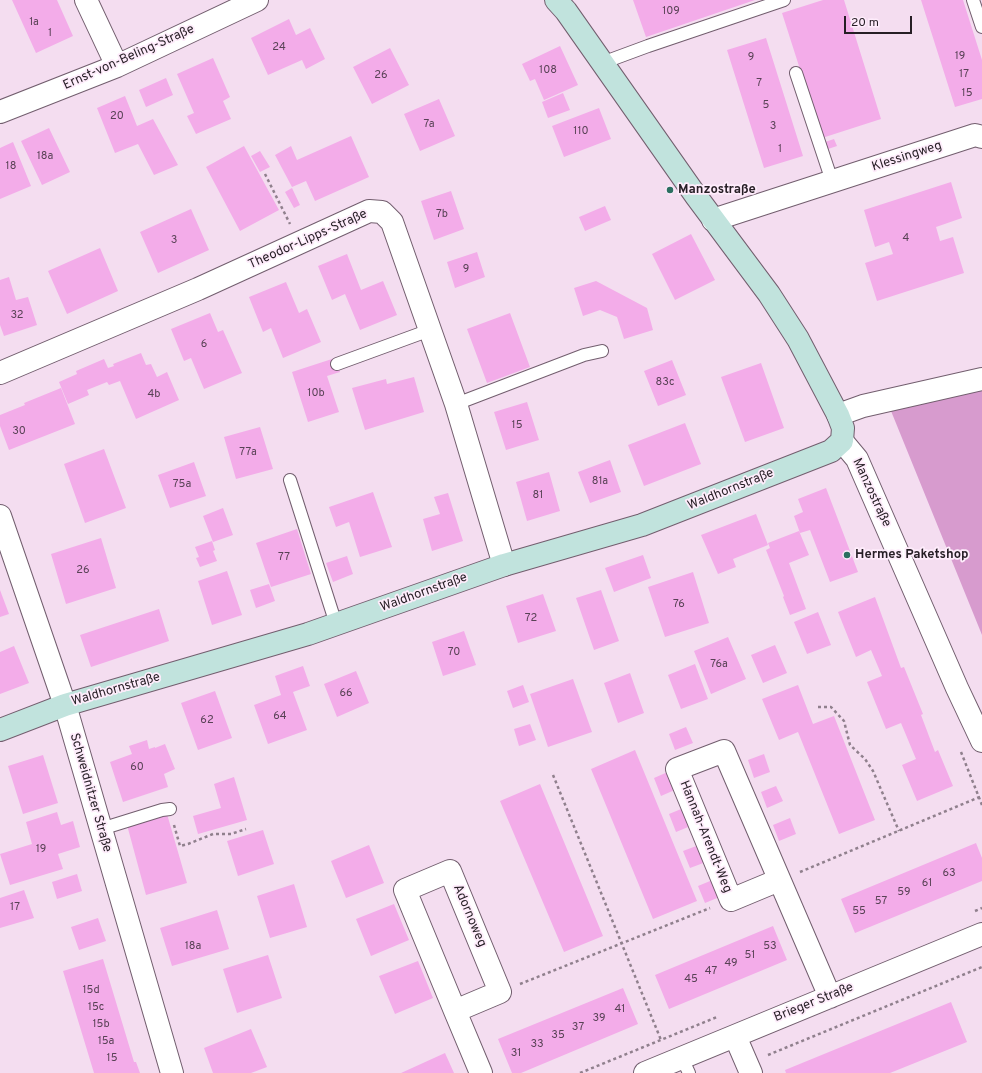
<!DOCTYPE html>
<html>
<head>
<meta charset="utf-8">
<style>
  body { margin:0 }
  #map { position:relative; width:982px; height:1073px; overflow:hidden; background:#f4ddf0; font-family:Overpass,sans-serif }
  canvas { display:block }
  .scale { position:absolute; left:844px; top:16px; width:68px; height:18px; box-sizing:border-box; border:2px solid #261e25; border-top:0; padding-left:5px; font-size:12px; line-height:14px; white-space:nowrap; color:#261e25; -webkit-text-stroke:3px #feecfb; paint-order:stroke }
</style>
</head>
<body>
<div id="map">
<canvas width="982" height="1073"></canvas>
<div class="scale">20 m</div>
</div>
<script>
const c = document.querySelector('canvas').getContext('2d');
c.lineJoin = 'round';
function paint(path, color) { c.fillStyle = color; c.fill(path, 'evenodd'); }
const toPath = rows => new Path2D(rows.map(r => 'M' + r).join(''));
function trace(path, color, width, dash) { c.strokeStyle = color; c.lineWidth = width; c.lineCap = dash ? 'butt' : 'round'; c.setLineDash(dash || []); c.stroke(path); }
function label(font, color, halo, rows, align = 'center') {
  c.font = font + ' Overpass,sans-serif'; c.lineWidth = 3.5; c.setLineDash([]); c.textBaseline = 'middle'; c.strokeStyle = halo; c.fillStyle = color; for (const [text, x, y, turn = 0] of rows) {
    c.save(); c.translate(x, y); c.rotate((+turn || 0) * Math.PI / 180); c.textAlign = isNaN(turn) ? turn : align; if (halo) c.strokeText(text, 0, 0); c.fillText(text, 0, 0); c.restore();
  }
}
paint(toPath([
  [982,388,982,635,891,411]
]), '#d79bce');
paint(toPath([
  [12,0,57,0,73,36,36,53],
  [633,0,755,0,646,37],
  [823,0,844,0,881,119,822,138,782,13],
  [921,0,963,0,982,60,982,99,955,107],
  [289,19,296,35,310,28,325,59,306,69,302,60,268,75,251,38],
  [766,38,803,156,764,168,727,50],
  [560,46,578,85,544,100,535,79,530,81,522,64],
  [390,48,409,85,372,104,353,67],
  [213,58,230,97,223,101,231,119,196,134,187,116,194,113,177,74],
  [166,78,173,95,146,107,139,90],
  [563,93,570,110,548,118,542,102],
  [125,96,137,126,153,119,178,165,154,175,138,144,115,153,97,108],
  [439,99,455,136,420,151,404,114],
  [599,108,611,139,564,157,552,126],
  [49,128,70,172,42,185,21,141],
  [351,136,369,177,315,201,306,181,292,187,275,155,291,146,297,160],
  [834,139,837,146,825,150,822,143],
  [13,142,31,186,0,199,0,148],
  [244,146,279,210,240,231,206,167],
  [260,151,270,167,260,172,251,156],
  [951,182,962,218,936,227,940,241,953,237,964,273,877,301,865,263,893,254,889,242,875,247,864,210],
  [292,188,300,205,294,208,285,192],
  [451,191,464,229,434,240,421,201],
  [605,206,611,220,585,231,579,217],
  [191,209,209,250,158,273,140,232],
  [691,234,715,280,675,300,652,254],
  [100,248,118,291,67,314,48,271],
  [477,252,485,277,455,288,447,262],
  [347,254,361,290,383,281,397,315,360,330,345,294,332,300,318,266],
  [9,277,16,300,28,297,37,325,4,336,0,325,0,280],
  [596,281,647,308,653,330,624,339,617,317,600,310,583,316,574,288],
  [286,282,299,313,307,309,321,342,283,358,271,328,263,332,249,297],
  [210,313,218,332,223,330,242,373,204,389,191,358,184,361,171,329],
  [510,313,530,367,487,383,467,329],
  [141,353,146,365,151,364,157,377,167,372,179,400,136,419,120,381,109,385,107,382,87,390,89,395,68,404,59,382,77,374,76,371,104,359,108,368,114,366,113,364],
  [335,358,340,372,327,376,339,412,308,422,292,372],
  [672,360,686,395,658,406,644,371],
  [761,363,784,428,745,442,721,377],
  [414,377,424,412,365,430,352,388,386,379,387,384],
  [61,388,75,424,9,450,0,426,0,415,25,405,24,403],
  [527,402,539,440,506,450,494,412],
  [685,423,701,464,644,486,628,445],
  [260,427,273,469,236,479,224,437],
  [104,449,126,508,85,523,64,464],
  [610,460,621,492,590,503,578,472],
  [194,462,206,496,170,508,158,475],
  [549,472,560,511,527,521,516,482],
  [826,488,858,572,830,582,810,530,800,533,794,516,803,512,798,499],
  [373,492,392,547,360,557,349,522,336,527,329,507],
  [448,493,463,541,432,551,423,519,440,514,434,497],
  [223,508,233,535,213,542,203,516],
  [756,514,768,545,733,559,736,567,718,574,701,535],
  [297,529,311,574,271,587,256,543],
  [799,531,809,555,789,563,806,609,790,615,783,597,784,596,766,550,770,548,768,543],
  [101,538,116,588,66,604,51,554],
  [212,541,215,550,213,551,217,561,200,567,196,558,199,557,195,547],
  [643,555,651,578,614,592,605,568],
  [347,556,353,574,333,582,326,563],
  [227,571,242,615,212,625,198,581],
  [693,572,709,623,665,637,648,587],
  [269,584,275,601,256,608,250,590],
  [0,590,9,614,0,617],
  [601,590,619,641,594,650,576,598],
  [543,594,556,631,518,643,506,606],
  [875,597,901,668,904,667,923,714,921,715,935,752,938,750,953,786,917,801,902,765,916,759,901,723,886,729,867,682,882,676,871,650,856,657,838,612],
  [159,609,169,641,91,667,80,635],
  [818,612,831,645,807,654,794,622],
  [464,631,476,665,443,676,432,642],
  [728,637,746,679,711,694,694,651],
  [775,645,787,673,763,683,751,655],
  [14,646,29,683,0,694,0,652],
  [695,664,708,699,681,709,668,675],
  [303,666,310,686,293,692,307,730,268,744,254,705,281,695,275,676],
  [356,671,369,703,337,717,324,684],
  [630,673,644,713,618,723,604,683],
  [573,679,592,732,548,747,530,694],
  [523,685,529,702,513,708,507,691],
  [798,685,813,724,834,716,875,820,839,834,798,732,779,740,762,699],
  [215,691,232,738,198,750,181,703],
  [530,724,536,740,519,746,514,729],
  [686,727,693,743,675,750,669,734],
  [147,740,149,749,155,747,155,748,165,744,175,769,164,774,168,787,123,802,110,762,132,754,129,746],
  [635,750,697,901,653,919,591,769],
  [764,754,770,772,754,778,748,760],
  [43,755,58,803,23,814,8,766],
  [670,771,677,789,661,796,654,778],
  [234,777,247,820,198,834,193,816,221,808,214,784],
  [540,784,603,936,564,952,500,801],
  [776,786,783,801,767,808,761,792],
  [686,807,693,825,676,832,669,814],
  [57,812,61,825,73,821,80,847,58,854,63,869,10,885,0,854,32,844,26,822],
  [167,814,187,883,146,895,127,825],
  [790,818,796,834,779,841,773,825],
  [263,830,274,864,238,876,227,841],
  [976,843,982,858,982,881,855,933,841,899],
  [369,845,384,883,346,898,331,861],
  [699,845,706,862,690,868,683,851],
  [77,874,82,891,57,899,52,882],
  [715,879,722,896,705,903,698,886],
  [294,884,307,927,270,938,257,896],
  [24,890,34,918,0,928,0,898],
  [394,904,409,940,371,956,356,919],
  [217,910,229,949,172,966,160,928],
  [98,918,106,941,79,950,71,927],
  [773,926,787,960,669,1009,655,975],
  [268,955,282,998,237,1013,223,969],
  [103,959,134,1062,136,1062,140,1073,94,1073,63,971],
  [418,961,433,998,395,1014,379,976],
  [623,988,638,1024,521,1073,512,1073,498,1039],
  [951,1002,967,1042,890,1073,786,1073,785,1070],
  [251,1029,267,1067,251,1073,213,1073,204,1048],
  [445,1053,454,1073,401,1073]
]), '#f3ace9');
const lane = toPath([
  [973,0,982,27],
  [602,63,648,46,784,0],
  [796,73,832,181],
  [337,364,430,330],
  [456,404,584,355,602,351],
  [290,480,336,624],
  [101,829,162,810,170,809],
  [682,1058,689,1073]
]);
const street = toPath([
  [86,0,117,66],
  [0,112,117,66,257,0],
  [713,220,975,135,982,137],
  [0,373,198,289,369,211,382,212,392,222,456,404,504,565],
  [838,415,863,406,982,379],
  [842,441,857,459,957,688,982,741],
  [0,516,65,705,172,1073],
  [779,880,731,900,677,769,724,751,830,997],
  [455,1011,500,992,450,871,405,890,455,1011,481,1073],
  [735,1036,751,1073],
  [645,1073,982,934]
]);
const secondary = toPath([
  [0,730,65,705,308,634,504,565,642,525,831,451,842,441,843,428,838,415,798,339,769,294,696,196,566,11,556,0]
]);
trace(lane, '#725e6e', 14);
trace(street, '#725e6e', 24);
trace(secondary, '#725e6e', 24);
trace(toPath([
  [265,174,290,224],
  [818,707,831,707,844,721,850,745,865,759,873,771,899,831],
  [961,752,982,805],
  [553,775,661,1040],
  [174,825,180,846,188,844,213,834,231,834,246,829],
  [800,872,982,796],
  [975,911,982,908],
  [520,984,710,908],
  [768,1055,982,967],
  [580,1073,717,1017]
]), '#90808d', 2.5, [3, 3]);
trace(lane, '#fff', 12);
trace(street, '#fff', 22);
trace(secondary, '#c1e3dd', 22);
for (const [x, y, r, color] of [
  [670,190,4,"#2b6f61"],
  [847,555,4,"#2b6f61"]
]) { const dot = new Path2D(); dot.arc(x, y, r, 0, 2 * Math.PI); c.fillStyle = color; c.fill(dot); trace(dot, '#feecfb', 1.5); }
label('11px', '#594256', null, [
  ["109",671,12],
  ["1a",34,23],
  ["1",50,34],
  ["24",279,48],
  ["19",960,57],
  ["9",751,58],
  ["108",548,71],
  ["17",964,75],
  ["26",381,76],
  ["7",759,84],
  ["15",967,94],
  ["5",766,106],
  ["20",117,117],
  ["7a",429,125],
  ["3",773,127],
  ["110",581,132],
  ["1",780,150],
  ["18a",45,157],
  ["18",11,167],
  ["7b",442,215],
  ["4",906,239],
  ["3",174,241],
  ["9",466,270],
  ["32",17,316],
  ["6",204,345],
  ["83c",665,383],
  ["10b",316,394],
  ["4b",154,395],
  ["15",517,426],
  ["30",19,432],
  ["77a",248,453],
  ["81a",600,482],
  ["75a",182,485],
  ["81",538,496],
  ["77",284,558],
  ["26",83,571],
  ["76",679,605],
  ["72",531,619],
  ["70",454,653],
  ["76a",719,665],
  ["66",346,694],
  ["64",280,717],
  ["62",207,721],
  ["60",137,768],
  ["19",41,850],
  ["63",949,874],
  ["61",927,884],
  ["59",904,893],
  ["57",881,902],
  ["17",15,908],
  ["55",859,912],
  ["18a",193,947],
  ["53",770,947],
  ["51",750,956],
  ["49",731,964],
  ["47",711,972],
  ["45",691,980],
  ["15d",91,991],
  ["15c",96,1008],
  ["41",620,1010],
  ["39",599,1019],
  ["15b",101,1025],
  ["37",578,1028],
  ["35",558,1036],
  ["15a",106,1042],
  ["33",537,1045],
  ["31",516,1054],
  ["15",112,1059]
]);
label('13px', '#261e25', '#feecfb', [
  ["Ernst-von-Beling-Straße",129,58,-24],
  ["Klessingweg",907,157,-18],
  ["Theodor-Lipps-Straße",308,240,-24],
  ["Waldhornstraße",731,490,-22],
  ["Manzostraße",871,493,65],
  ["Waldhornstraße",424,593,-20],
  ["Waldhornstraße",116,690,-16],
  ["Schweidnitzer Straße",90,793,74],
  ["Hannah-Arendt-Weg",705,837,68],
  ["Adornoweg",469,916,67],
  ["Brieger Straße",814,1003,-22]
]);
label('bold 13px', '#261e25', '#feecfb', [
  ["Manzostraße",678,190],
  ["Hermes Paketshop",855,555]
], 'left');
</script>
</body>
</html>
